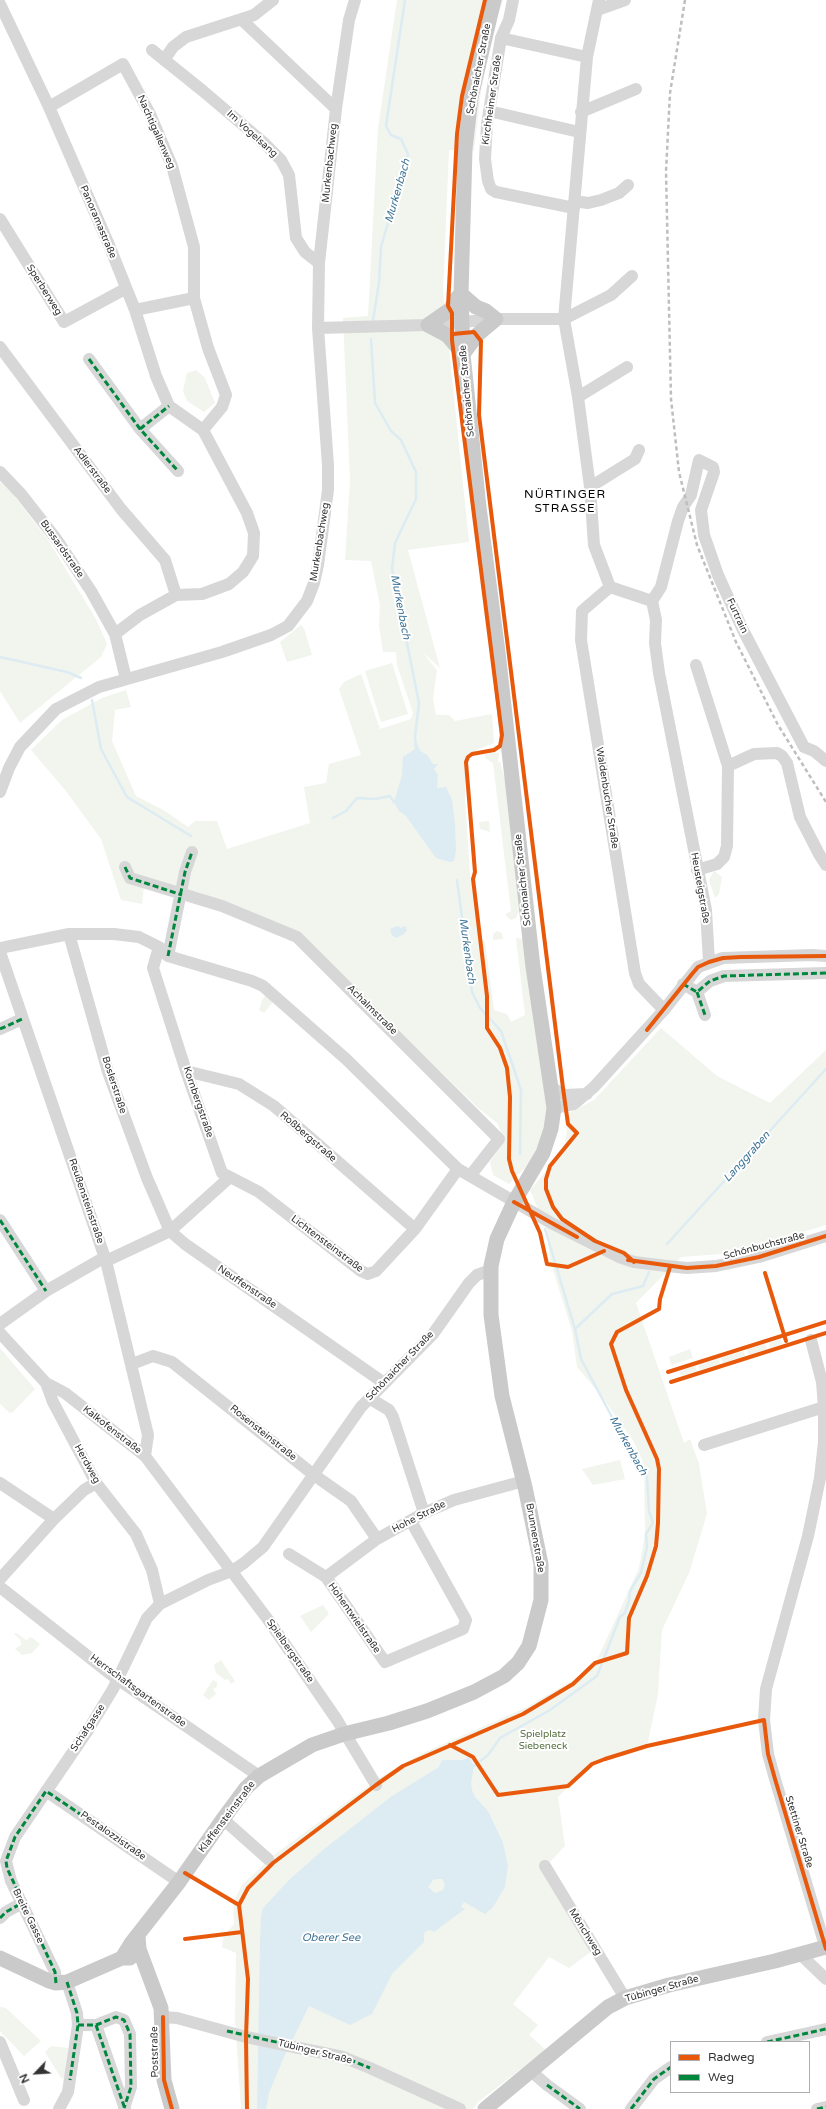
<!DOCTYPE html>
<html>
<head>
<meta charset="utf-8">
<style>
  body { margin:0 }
  #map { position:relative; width:826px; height:2109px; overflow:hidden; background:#fff; font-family:"Varela Round",sans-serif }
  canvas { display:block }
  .legend { position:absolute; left:670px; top:2041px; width:140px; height:52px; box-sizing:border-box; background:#fff; border:1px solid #adadad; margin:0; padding:5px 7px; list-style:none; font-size:12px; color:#333 }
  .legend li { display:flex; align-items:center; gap:8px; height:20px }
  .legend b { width:20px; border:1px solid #adadad }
  .north { position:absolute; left:16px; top:2053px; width:40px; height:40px; -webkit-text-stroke:3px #fff; paint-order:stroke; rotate:245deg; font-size:11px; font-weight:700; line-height:16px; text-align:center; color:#333 }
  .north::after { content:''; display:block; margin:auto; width:14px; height:18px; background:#333; clip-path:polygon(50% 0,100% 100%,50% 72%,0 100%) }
</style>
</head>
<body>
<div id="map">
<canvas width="826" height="2109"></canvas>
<ul class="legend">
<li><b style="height:5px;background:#e8590c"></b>Radweg</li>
<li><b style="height:5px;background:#00873e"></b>Weg</li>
</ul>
<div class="north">N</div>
</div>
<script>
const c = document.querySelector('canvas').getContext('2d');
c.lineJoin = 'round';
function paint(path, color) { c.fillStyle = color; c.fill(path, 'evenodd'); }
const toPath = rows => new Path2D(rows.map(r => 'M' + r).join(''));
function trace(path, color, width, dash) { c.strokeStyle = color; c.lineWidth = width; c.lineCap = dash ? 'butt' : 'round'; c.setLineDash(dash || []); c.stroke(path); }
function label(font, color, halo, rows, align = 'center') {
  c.font = font + ' "Varela Round",sans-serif'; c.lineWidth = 4; c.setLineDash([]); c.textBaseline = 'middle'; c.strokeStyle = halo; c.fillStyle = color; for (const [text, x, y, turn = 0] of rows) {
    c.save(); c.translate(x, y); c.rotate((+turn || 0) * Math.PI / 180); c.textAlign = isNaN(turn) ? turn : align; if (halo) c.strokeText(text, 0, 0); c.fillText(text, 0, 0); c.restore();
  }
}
paint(toPath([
  [397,0,503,0,492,33,480,98,474,151,449,150,443,291,469,542,408,550,440,668,423,653,437,670,433,699,436,715,449,715,455,721,492,714,494,743,478,749,470,755,466,763,465,797,470,874,478,935,485,942,494,1010,507,1014,511,1022,525,1015,516,938,524,939,548,1101,543,1134,534,1156,530,1163,509,1184,493,1175,490,1162,504,1142,498,1124,477,1107,319,953,201,893,173,887,145,877,142,904,121,900,101,839,66,791,31,750,62,720,102,698,126,690,131,707,115,710,112,741,136,796,165,811,188,827,195,821,217,821,227,849,310,823,304,787,326,783,329,764,361,755,339,689,344,682,361,674,380,729,411,719,413,713,397,665,396,652,383,652,379,625,380,605,371,561,345,560,350,480,343,318,368,316,378,128],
  [196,370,205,378,215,403,204,412,187,401,183,391,187,373],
  [0,482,12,493,48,540,96,619,107,644,101,657,20,723,0,691],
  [301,625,304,628,312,655,287,662,280,642],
  [392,663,408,714,381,722,365,671],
  [494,752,499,753,498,762,500,762,509,793,519,911,516,918,511,920,506,916,506,914,511,911,493,763,485,758,485,754],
  [489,821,490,832,480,829,479,822],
  [714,871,722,877,719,894,715,898,709,880],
  [497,931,502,933,503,939,493,940,493,934],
  [266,994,273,1002,264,1013,259,1010,262,1000],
  [661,1028,717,1076,770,1103,826,1050,826,1225,735,1253,681,1257,636,1303,684,1443,690,1439,699,1464,707,1514,689,1573,662,1630,658,1694,647,1746,592,1764,558,1797,565,1846,549,1863,600,1945,569,1968,549,1957,513,2004,538,2025,529,2035,546,2050,479,2101,473,2109,241,2109,235,2019,236,1953,222,1947,224,1936,234,1924,233,1902,242,1885,274,1855,381,1777,423,1753,525,1708,575,1679,597,1660,639,1568,645,1534,644,1464,634,1442,600,1394,577,1367,572,1331,550,1260,547,1230,530,1190,548,1169,565,1143,569,1113,594,1100],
  [781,1339,782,1344,770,1348,769,1343],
  [765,1344,767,1349,749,1355,747,1349],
  [0,1348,35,1389,13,1412,10,1413,0,1404],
  [690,1349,693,1358,671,1365,669,1357],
  [743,1351,745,1356,723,1363,721,1358],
  [719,1359,720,1364,700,1370,698,1365],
  [695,1366,697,1371,681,1376,679,1371],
  [620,1460,625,1479,593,1485,582,1469],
  [323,1605,329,1614,311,1632,300,1616],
  [16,1633,26,1640,31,1637,40,1644,32,1653,22,1655,15,1649,22,1644,20,1642,21,1640,14,1634],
  [221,1660,235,1681,231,1684,228,1679,225,1680,216,1673,214,1665],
  [213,1680,217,1682,217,1687,213,1689,216,1694,209,1700,203,1695],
  [0,2007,6,2008,41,2041,24,2056,0,2031],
  [51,2046,68,2048,65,2079,61,2078,45,2052]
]), '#f1f5ed');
paint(toPath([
  [417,743,420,751,427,755,433,764,438,764,434,769,438,775,437,788,446,787,452,800,455,824,456,850,454,861,450,862,436,858,406,816,399,811,394,802,402,775,403,757,415,749,414,744],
  [398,926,401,928,405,926,407,930,404,934,396,938,392,935,390,929],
  [469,1757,474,1766,471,1783,472,1790,475,1797,488,1811,503,1843,508,1866,505,1887,493,1907,485,1914,464,1902,461,1907,465,1909,434,1932,430,1930,426,1931,424,1934,424,1942,392,1974,372,2014,350,2025,309,2006,284,2057,269,2093,266,2109,257,2109,260,1941,261,1916,263,1908,290,1879,323,1850,392,1796,439,1767,442,1760,463,1760],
  [437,1879,442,1879,445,1885,443,1890,435,1893,428,1887,433,1880]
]), '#ddebf3');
trace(toPath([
  [373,320,379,283,381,247,408,154,401,139,391,135,386,126,405,0],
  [371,339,375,403,391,431,401,440,416,472,416,499,395,543,392,569,419,703,415,737,416,747],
  [0,657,67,672,81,678],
  [92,700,101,749,127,797,191,836],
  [333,818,346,811,357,798,375,799,390,796,394,802],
  [457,880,472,992,480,1008,501,1031,521,1090,520,1154],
  [667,1244,826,1069],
  [575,1329,612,1294,643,1286,649,1272],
  [474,1766,488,1755,500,1738,550,1710,597,1676,620,1617,625,1613,629,1601,630,1591,641,1573,647,1547,646,1534,653,1523,649,1511,647,1477,642,1465,634,1449,621,1434,581,1359,575,1329,545,1229]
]), '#ddebf3', 2.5);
trace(toPath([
  [513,0,509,20,501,38,487,124,485,159,488,181,491,189,496,192,574,208],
  [599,0,587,57,564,319,578,397,590,487,594,545,610,587],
  [0,4,49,107,109,245,135,310,156,376,169,406,203,430,247,513,254,533,253,556,243,572,229,584,202,594,176,595,140,615,115,634],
  [597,10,625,0],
  [242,20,336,109],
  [501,38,587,57],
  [152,50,203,91,263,142,281,160,289,175,296,238,305,252,319,263],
  [164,60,173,47,186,37,254,15,273,0],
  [49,107,123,64,150,114,172,166,194,247,194,298,135,310],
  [489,111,579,132],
  [581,112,636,89],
  [574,201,588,203,601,200,619,193,628,185],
  [0,219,64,322,125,289],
  [194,298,208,348,226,395,222,407,203,430],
  [318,328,428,325,496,319,564,319,611,295,632,276],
  [0,347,121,509,165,560,176,595],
  [89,359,140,429,178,471],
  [578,397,627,367],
  [140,429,169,406],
  [0,472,21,494,57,540,91,591,115,634,126,679],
  [590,487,635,459,639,450],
  [610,587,582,611,581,640,635,973,639,984,664,1010],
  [610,587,652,601],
  [696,665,728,766,727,846,724,857,717,864,697,870],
  [728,766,754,754,777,753,782,756,787,763,800,817,819,854,826,865],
  [0,792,9,768,20,747,56,709,99,687,222,652,271,635,288,626,307,601,314,583,318,565,328,490,328,465,318,328,319,263,336,109,349,20,355,0],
  [125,867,130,878,222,906,297,937,499,1139,470,1176],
  [69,934,108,1072,147,1178,170,1231,230,1177,222,1173,186,1071,153,968,159,947],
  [0,948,69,934,114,934,139,937,159,947,168,956,252,981,263,986,346,1059,458,1169,553,1224,619,1257,634,1262,667,1266,687,1268,716,1266,759,1257,826,1236],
  [0,952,106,1261,148,1435,145,1456],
  [168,956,185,872,192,852],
  [709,962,706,910,659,673,655,643,656,620,652,601,661,587,678,521,683,507,691,495,699,460,713,467,714,472,701,510,704,535,718,575,743,630,804,747,814,751,826,761],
  [683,984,697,992,710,981,724,976,826,973],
  [697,992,705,1015],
  [0,1029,22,1019],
  [186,1071,239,1084,274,1106,415,1229],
  [552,1088,565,1095,587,1094],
  [554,1108,574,1104,594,1087,664,1010,698,967,723,958,812,955,826,956],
  [230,1177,259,1192,361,1271,368,1274,376,1271,415,1229,458,1169],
  [0,1220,46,1291],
  [106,1261,170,1231,185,1244,384,1383],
  [0,1324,46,1291,105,1257],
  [0,1333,46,1383,53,1402,96,1483,136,1534,152,1570,160,1604],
  [811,1340,822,1382,824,1407,824,1442,820,1478,808,1536,766,1689,764,1720,768,1754,775,1779,826,1949],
  [132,1364,153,1356,172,1362,314,1475,351,1501,377,1539],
  [46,1383,65,1393,145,1456,269,1621,337,1720,376,1785],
  [369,1398,389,1410,393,1417,424,1513],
  [704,1445,824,1407],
  [0,1483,54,1519],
  [289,1554,326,1577,385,1662,463,1629,466,1620,411,1521],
  [326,1577,377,1539,424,1513,454,1500,524,1481],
  [0,1579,54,1519,84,1490,96,1483],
  [0,1587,113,1676,259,1776],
  [46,1791,179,1882],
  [223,1819,268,1859],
  [545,1866,625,1998],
  [0,1918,6,1912,22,1903],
  [800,1954,826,1979],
  [56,1983,55,1972,11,1881,6,1861,15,1837,88,1730,113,1689,147,1618,160,1604,208,1580,232,1571,244,1563,263,1547,361,1407,433,1334,469,1283,477,1275,491,1270],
  [163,2017,177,2018,246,2037,343,2057,370,2068,460,2109],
  [78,2025,96,2025,125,2109],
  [96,2025,116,2017,124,2020,130,2034,131,2087,124,2108],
  [0,2042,24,2100],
  [767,2042,826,2029],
  [532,2072,547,2085,580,2109],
  [59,2109,68,2092,78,2025,77,2013,67,1982],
  [631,2109,654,2079,671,2067],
  [817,2109,826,2107]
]), '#d7d7d7', 12);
trace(toPath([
  [461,294,455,300,451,309,428,325,447,335,463,354],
  [461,294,476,307,486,311,496,319,477,335,463,354],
  [138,1936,139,1949,161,2008,164,2080,172,2109],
  [0,1958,49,1981,56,1983,67,1982,122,1958,130,1958],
  [122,1958,132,1942,179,1882,223,1819,246,1788,259,1776,312,1745,344,1734,389,1723,427,1711,474,1692,504,1676,518,1663,529,1646,541,1600,541,1564,525,1487,502,1396,491,1315,491,1266,497,1239,514,1202,543,1153,551,1129,554,1108,533,967,498,652,479,507,463,354,461,294,465,149,471,97,494,0],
  [485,2109,608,2007,625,1998,669,1985,775,1961,826,1947]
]), '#cacaca', 15);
trace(toPath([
  [685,0,670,93,666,171,671,399,679,472,697,545,736,642,778,725,826,802]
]), '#bebebe', 2.5, [4, 3]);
trace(toPath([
  [89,359,140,429,178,471],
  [140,429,169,406],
  [125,867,130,878,182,895],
  [168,956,185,872,192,852],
  [683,984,697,992,710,981,724,976,826,973],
  [697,992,705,1015],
  [0,1029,22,1019],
  [0,1220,46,1291],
  [0,1918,6,1912,22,1903],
  [67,1982,77,2013,78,2025,70,2080],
  [56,1983,55,1972,7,1868,6,1861,15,1837,46,1791,129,1847],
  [78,2025,96,2025,125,2109],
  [96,2025,116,2017,124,2020,130,2034,131,2087,124,2108],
  [227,2031,343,2057,370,2068],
  [767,2042,826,2029],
  [547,2085,580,2109],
  [631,2109,654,2079,671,2067],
  [817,2109,826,2107]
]), '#00873e', 3, [6, 3]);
trace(toPath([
  [485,0,462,96,457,134,448,306,452,313,452,340,461,413,502,735,500,746,494,750,472,754,468,757,466,762,475,872,473,879,487,996,487,1028,500,1048,507,1068,510,1097,509,1159,512,1171,540,1233,547,1264,568,1267,604,1251],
  [453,334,474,332,481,341,479,415,563,1088,568,1124,577,1133,550,1166,546,1179,546,1189,553,1207,562,1219,595,1241,624,1253,634,1262],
  [647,1030,692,974,698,967,709,962,723,958,741,957,826,956],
  [514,1202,577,1237],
  [628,1260,687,1268,716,1266,759,1257,826,1236],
  [765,1273,786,1341],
  [668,1372,826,1322],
  [671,1382,826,1333],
  [450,1745,473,1757,498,1795,568,1786,592,1764,605,1759,647,1746,764,1720,768,1754,775,1779,826,1949],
  [185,1873,239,1905],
  [185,1939,242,1932],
  [163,2017,164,2080,172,2109],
  [247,2109,246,2037,248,1979,239,1905,248,1888,273,1863,376,1785,403,1766,523,1714,573,1684,595,1663,627,1653,629,1618,647,1576,656,1546,658,1523,659,1469,657,1459,626,1390,611,1344,617,1332,659,1309,660,1299,670,1267]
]), '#e8590c', 4);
label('10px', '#333', '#fff', [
  ["Schönaicher Straße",479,69,-79],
  ["Kirchheimer Straße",492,100,-82],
  ["Nachtigallenweg",156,132,66],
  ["Im Vogelsang",252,134,42],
  ["Murkenbachweg",330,163,-84],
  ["Panoramastraße",98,222,67],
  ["Sperberweg",44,290,58],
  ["Schönaicher Straße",467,391,-95],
  ["Adlerstraße",92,470,53],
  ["Murkenbachweg",320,542,-81],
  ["Bussardstraße",62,549,55],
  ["Furtrain",737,616,65],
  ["Waldenbucher Straße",607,798,81],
  ["Schönaicher Straße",523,880,-96],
  ["Heusteigstraße",700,888,80],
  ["Achalmstraße",372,1010,45],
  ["Boslerstraße",114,1085,72],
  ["Kornbergstraße",198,1102,71],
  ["Roßbergstraße",308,1137,41],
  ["Reußensteinstraße",86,1201,71],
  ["Lichtensteinstraße",327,1244,37],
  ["Schönbuchstraße",764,1246,-15],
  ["Neuffenstraße",247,1287,34],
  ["Schönaicher Straße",400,1366,-46],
  ["Kalkofenstraße",112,1430,38],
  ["Rosensteinstraße",263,1433,39],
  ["Herdweg",87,1464,61],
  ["Hohe Straße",419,1517,-27],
  ["Brunnenstraße",535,1538,80],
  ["Hohentwielstraße",354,1618,55],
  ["Spielbergstraße",290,1651,55],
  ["Herrschaftsgartenstraße",138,1691,36],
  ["Schafgasse",88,1728,-57],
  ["Klaffensteinstraße",227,1817,-53],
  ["Stettiner Straße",799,1832,73],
  ["Pestalozzistraße",113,1836,35],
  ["Breite Gasse",28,1916,64],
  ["Mönchweg",585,1932,58],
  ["Tübinger Straße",662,1989,-16],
  ["Poststraße",155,2052,-91],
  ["Tübinger Straße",315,2052,14]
]);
label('10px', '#56703f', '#fff', [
  ["Spielplatz",543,1734],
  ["Siebeneck",543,1746]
]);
label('italic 11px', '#3f7597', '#fff', [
  ["Murkenbach",398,191,-74],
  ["Murkenbach",400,607,79],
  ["Murkenbach",467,951,82],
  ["Langgraben",747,1157,-48],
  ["Murkenbach",628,1446,61],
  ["Oberer See",331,1938]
]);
c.letterSpacing = '1px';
label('12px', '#000', '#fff', [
  ["NÜRTINGER",565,495],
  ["STRASSE",565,509]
]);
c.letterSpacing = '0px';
</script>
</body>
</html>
